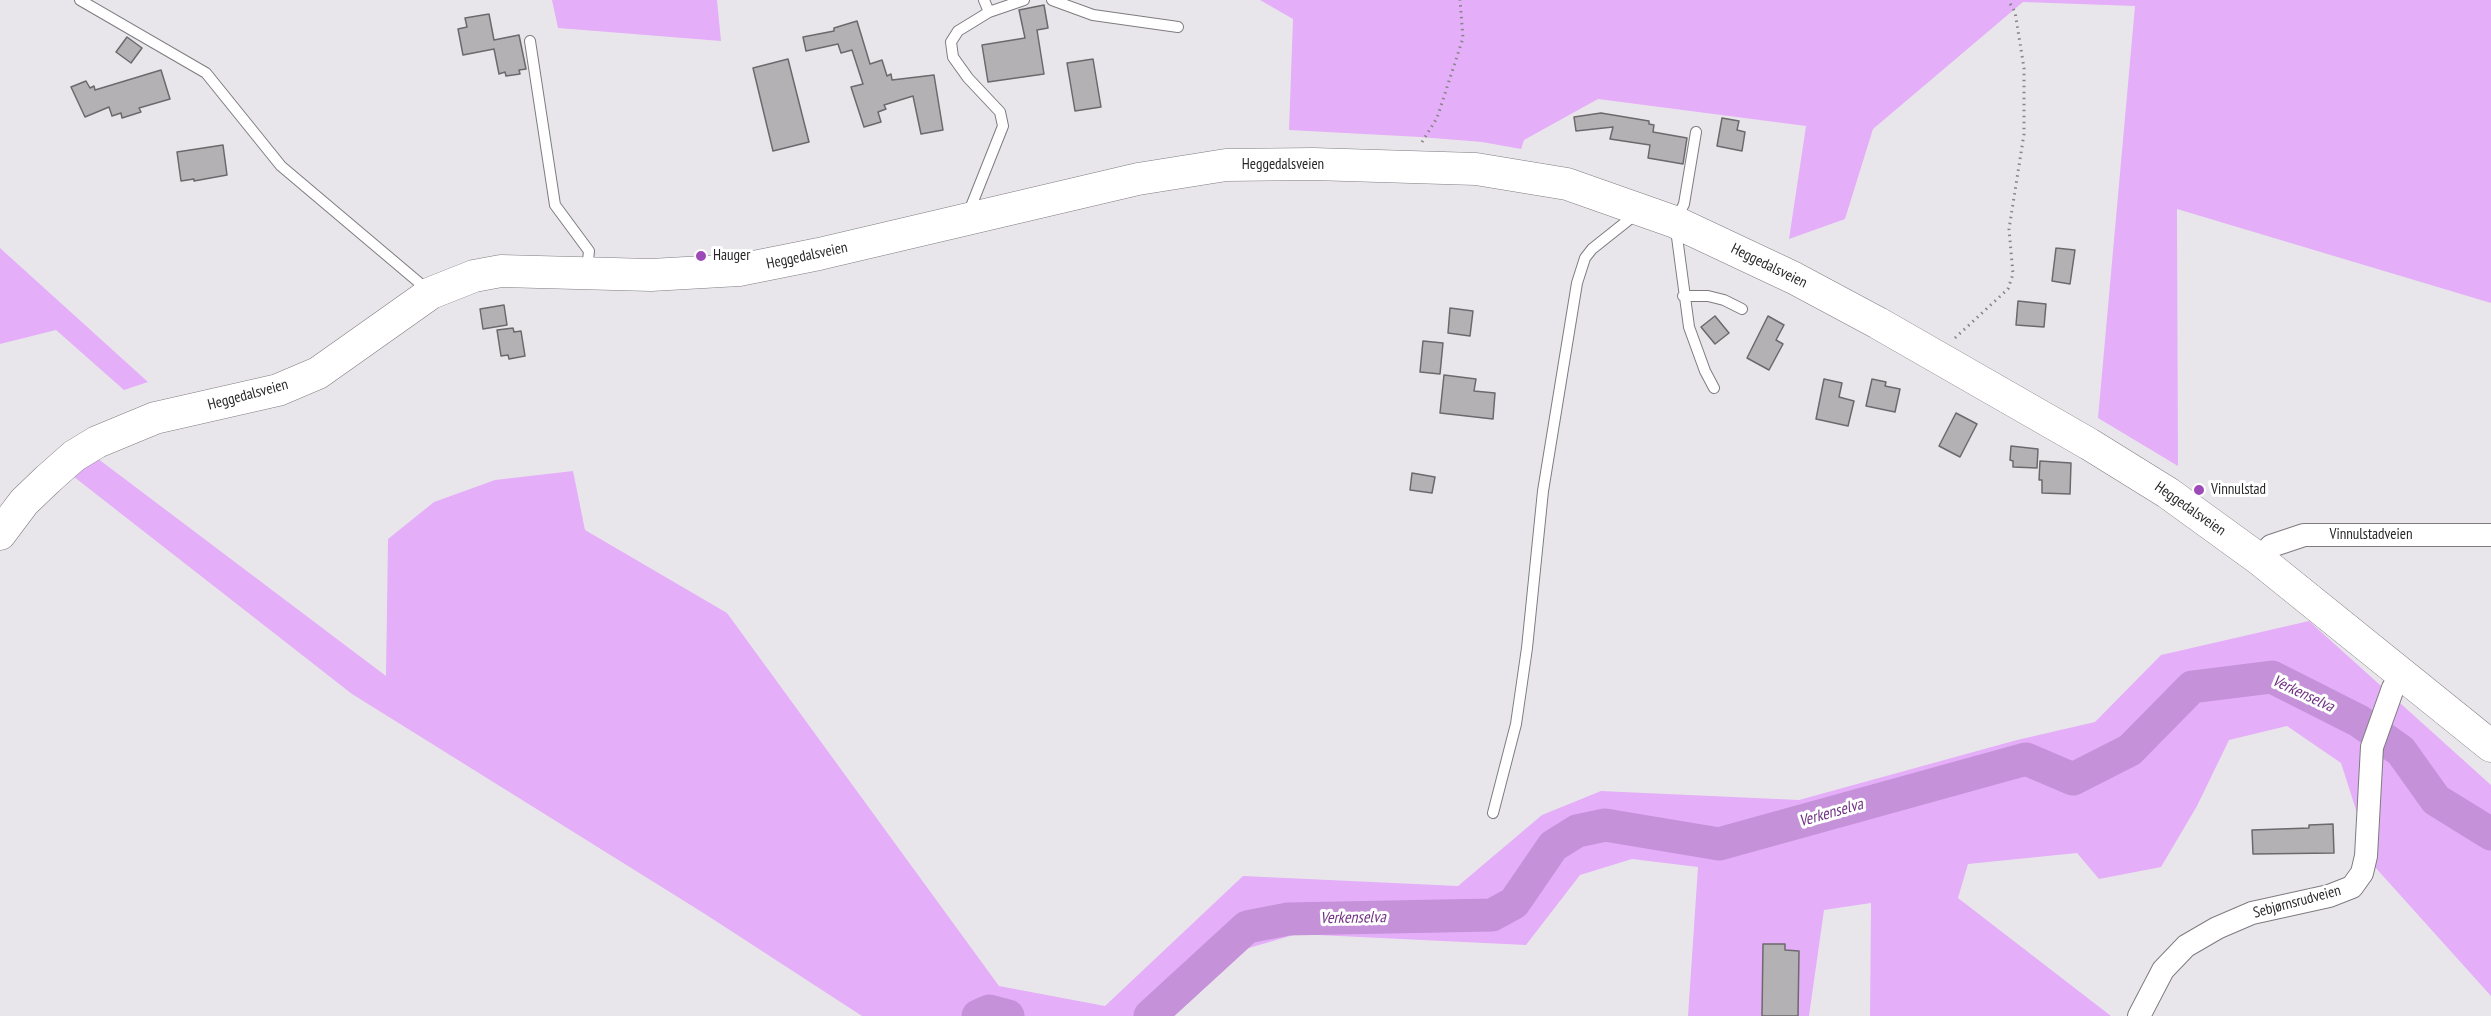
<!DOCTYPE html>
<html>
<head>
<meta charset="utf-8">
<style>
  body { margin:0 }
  canvas { display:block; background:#e9e6eb }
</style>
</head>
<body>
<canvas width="2491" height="1016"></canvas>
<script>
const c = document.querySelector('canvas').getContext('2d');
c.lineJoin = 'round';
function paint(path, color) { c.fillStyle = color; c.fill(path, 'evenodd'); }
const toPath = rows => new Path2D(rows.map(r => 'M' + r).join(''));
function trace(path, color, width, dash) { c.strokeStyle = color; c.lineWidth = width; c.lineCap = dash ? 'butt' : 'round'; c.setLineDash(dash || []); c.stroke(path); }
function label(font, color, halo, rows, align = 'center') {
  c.font = font + ' "PT Sans Narrow",sans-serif'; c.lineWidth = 6; c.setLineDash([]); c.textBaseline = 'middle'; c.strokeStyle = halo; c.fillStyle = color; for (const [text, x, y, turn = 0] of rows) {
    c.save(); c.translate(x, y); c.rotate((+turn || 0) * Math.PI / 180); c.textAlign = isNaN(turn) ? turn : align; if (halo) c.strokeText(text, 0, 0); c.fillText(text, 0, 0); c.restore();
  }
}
paint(toPath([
  [552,0,717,0,721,41,558,28],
  [1260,0,2491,0,2491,303,2177,209,2178,466,2098,418,2135,6,2023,2,1873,129,1845,219,1789,239,1806,126,1598,99,1524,140,1521,149,1482,142,1420,137,1289,130,1293,19],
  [0,248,148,382,124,390,56,330,0,344],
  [93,455,386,676,388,539,434,502,495,480,573,471,585,530,727,613,999,986,1105,1006,1243,876,1458,886,1542,815,1601,791,1799,800,2017,740,2095,722,2161,655,2309,621,2491,785,2491,996,2374,866,2341,763,2287,726,2229,740,2197,806,2161,867,2099,879,2077,853,1968,864,1958,898,2111,1016,1870,1016,1871,903,1824,910,1809,1016,1688,1016,1698,867,1632,859,1580,875,1526,945,1297,934,1235,952,1167,1016,862,1016,705,914,352,694,69,473]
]), '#e4aff8');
trace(toPath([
  [978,1016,989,1011,1008,1016],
  [1150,1016,1247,927,1288,919,1492,915,1514,903,1553,846,1577,831,1605,825,1719,844,2026,759,2073,779,2130,750,2192,687,2272,677,2359,721,2401,751,2436,800,2491,834]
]), '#c591d8', 33);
const building = toPath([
  [1044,5,1048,28,1037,30,1044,74,988,82,982,45,1025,38,1019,10,1044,5],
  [489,14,494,40,519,35,526,69,519,70,520,74,506,76,505,72,499,74,494,49,463,55,458,29,467,27,465,18,489,14],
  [857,21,870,64,882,60,887,76,891,74,892,80,934,75,943,130,921,134,913,96,884,105,886,109,878,112,881,122,864,127,851,87,863,84,852,50,841,53,838,44,806,51,803,37,834,31,834,28,857,21],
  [127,37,142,48,131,63,116,52,127,37],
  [788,59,809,142,773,151,753,68,788,59],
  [1093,59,1101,107,1075,111,1067,63,1093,59],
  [161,70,170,99,139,108,141,112,122,118,121,113,112,116,109,107,85,117,71,87,86,81,90,88,94,86,95,90,161,70],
  [1601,113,1649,121,1649,124,1654,125,1653,132,1687,138,1683,164,1648,158,1650,145,1610,139,1613,127,1576,131,1574,117,1601,113],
  [1722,118,1739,121,1737,130,1745,132,1742,151,1717,146,1722,118],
  [223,145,227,175,194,181,194,179,181,181,177,152,223,145],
  [2056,248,2075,250,2070,284,2052,281,2056,248],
  [2018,301,2046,304,2044,327,2016,325,2018,301],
  [504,305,507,325,483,329,480,309,504,305],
  [1450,308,1473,311,1470,336,1448,333,1450,308],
  [1715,316,1729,333,1715,344,1701,327,1715,316],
  [1768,316,1784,325,1776,340,1783,344,1769,370,1747,358,1768,316],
  [513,328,514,332,521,331,525,356,509,359,508,355,501,356,497,330,513,328],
  [1423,341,1443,343,1440,374,1420,372,1423,341],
  [1444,375,1476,379,1474,391,1495,393,1493,419,1440,413,1444,375],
  [1824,379,1842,383,1839,397,1854,401,1848,426,1816,419,1824,379],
  [1872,379,1886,382,1885,386,1900,389,1895,412,1866,406,1872,379],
  [1956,413,1977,424,1960,457,1939,446,1956,413],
  [2011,446,2038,449,2037,468,2013,467,2013,461,2010,460,2011,446],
  [2040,461,2071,463,2070,494,2042,493,2042,480,2039,480,2040,461],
  [1412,473,1435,477,1432,493,1410,490,1412,473],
  [2333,824,2334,853,2253,854,2252,830,2309,828,2309,825,2333,824],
  [1763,944,1785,944,1785,950,1799,951,1798,1016,1762,1016,1763,944]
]);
paint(building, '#b4b1b5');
trace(building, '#6c696d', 1.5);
const lane = toPath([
  [80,0,206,73,281,166,429,291],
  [984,0,989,12],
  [1052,0,1093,15,1178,27],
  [530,41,555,205,589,251,587,270],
  [1696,132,1684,204,1675,222,1689,327,1705,371,1714,388],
  [968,214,1003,126,1000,112,968,78,953,57,951,42,958,31,989,12,1024,0],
  [1683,296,1708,296,1724,300,1742,309],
  [1493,813,1516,724,1527,648,1543,491,1577,283,1585,258,1592,249,1636,214]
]);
const street = toPath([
  [2259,559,2271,546,2304,535,2491,535],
  [2139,1016,2163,970,2186,946,2217,928,2252,913,2329,896,2352,887,2362,873,2366,856,2372,747,2393,688,2401,676]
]);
const secondary = toPath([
  [0,534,24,502,48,479,74,456,97,442,155,418,278,390,318,373,431,293,474,276,501,271,651,275,739,270,819,254,1138,179,1226,165,1313,164,1476,169,1567,184,1675,222,1794,278,1878,323,2089,444,2168,493,2259,559,2491,746]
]);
trace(lane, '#7f7c80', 12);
trace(street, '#7f7c80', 24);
trace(secondary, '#7f7c80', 33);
trace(toPath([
  [1422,142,1437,118,1463,38,1460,0],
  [1955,338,2008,289,2013,274,2009,229,2024,134,2024,68,2015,12,2008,0]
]), '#868487', 3, [1.5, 4.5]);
trace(lane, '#fff', 10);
trace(street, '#fff', 22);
trace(secondary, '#fff', 32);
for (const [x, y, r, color] of [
  [701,256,6,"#9d4ab8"],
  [2199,490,6,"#9d4ab8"]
]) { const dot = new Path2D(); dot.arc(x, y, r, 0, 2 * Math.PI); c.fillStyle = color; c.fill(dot); trace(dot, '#fff', 2); }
label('15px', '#292829', '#fff', [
  ["Heggedalsveien",1283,165],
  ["Heggedalsveien",807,256,-12],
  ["Heggedalsveien",1769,266,26],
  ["Heggedalsveien",248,395,-15],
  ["Heggedalsveien",2190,509,35],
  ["Vinnulstadveien",2371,535],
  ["Sebjørnsrudveien",2297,902,-15]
]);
label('15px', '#292829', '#fff', [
  ["Hauger",713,256],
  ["Vinnulstad",2211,490]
], 'left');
label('italic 16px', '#713185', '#fff', [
  ["Verkenselva",2303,694,25],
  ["Verkenselva",1831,813,-16],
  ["Verkenselva",1353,918,-1]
]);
</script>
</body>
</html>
